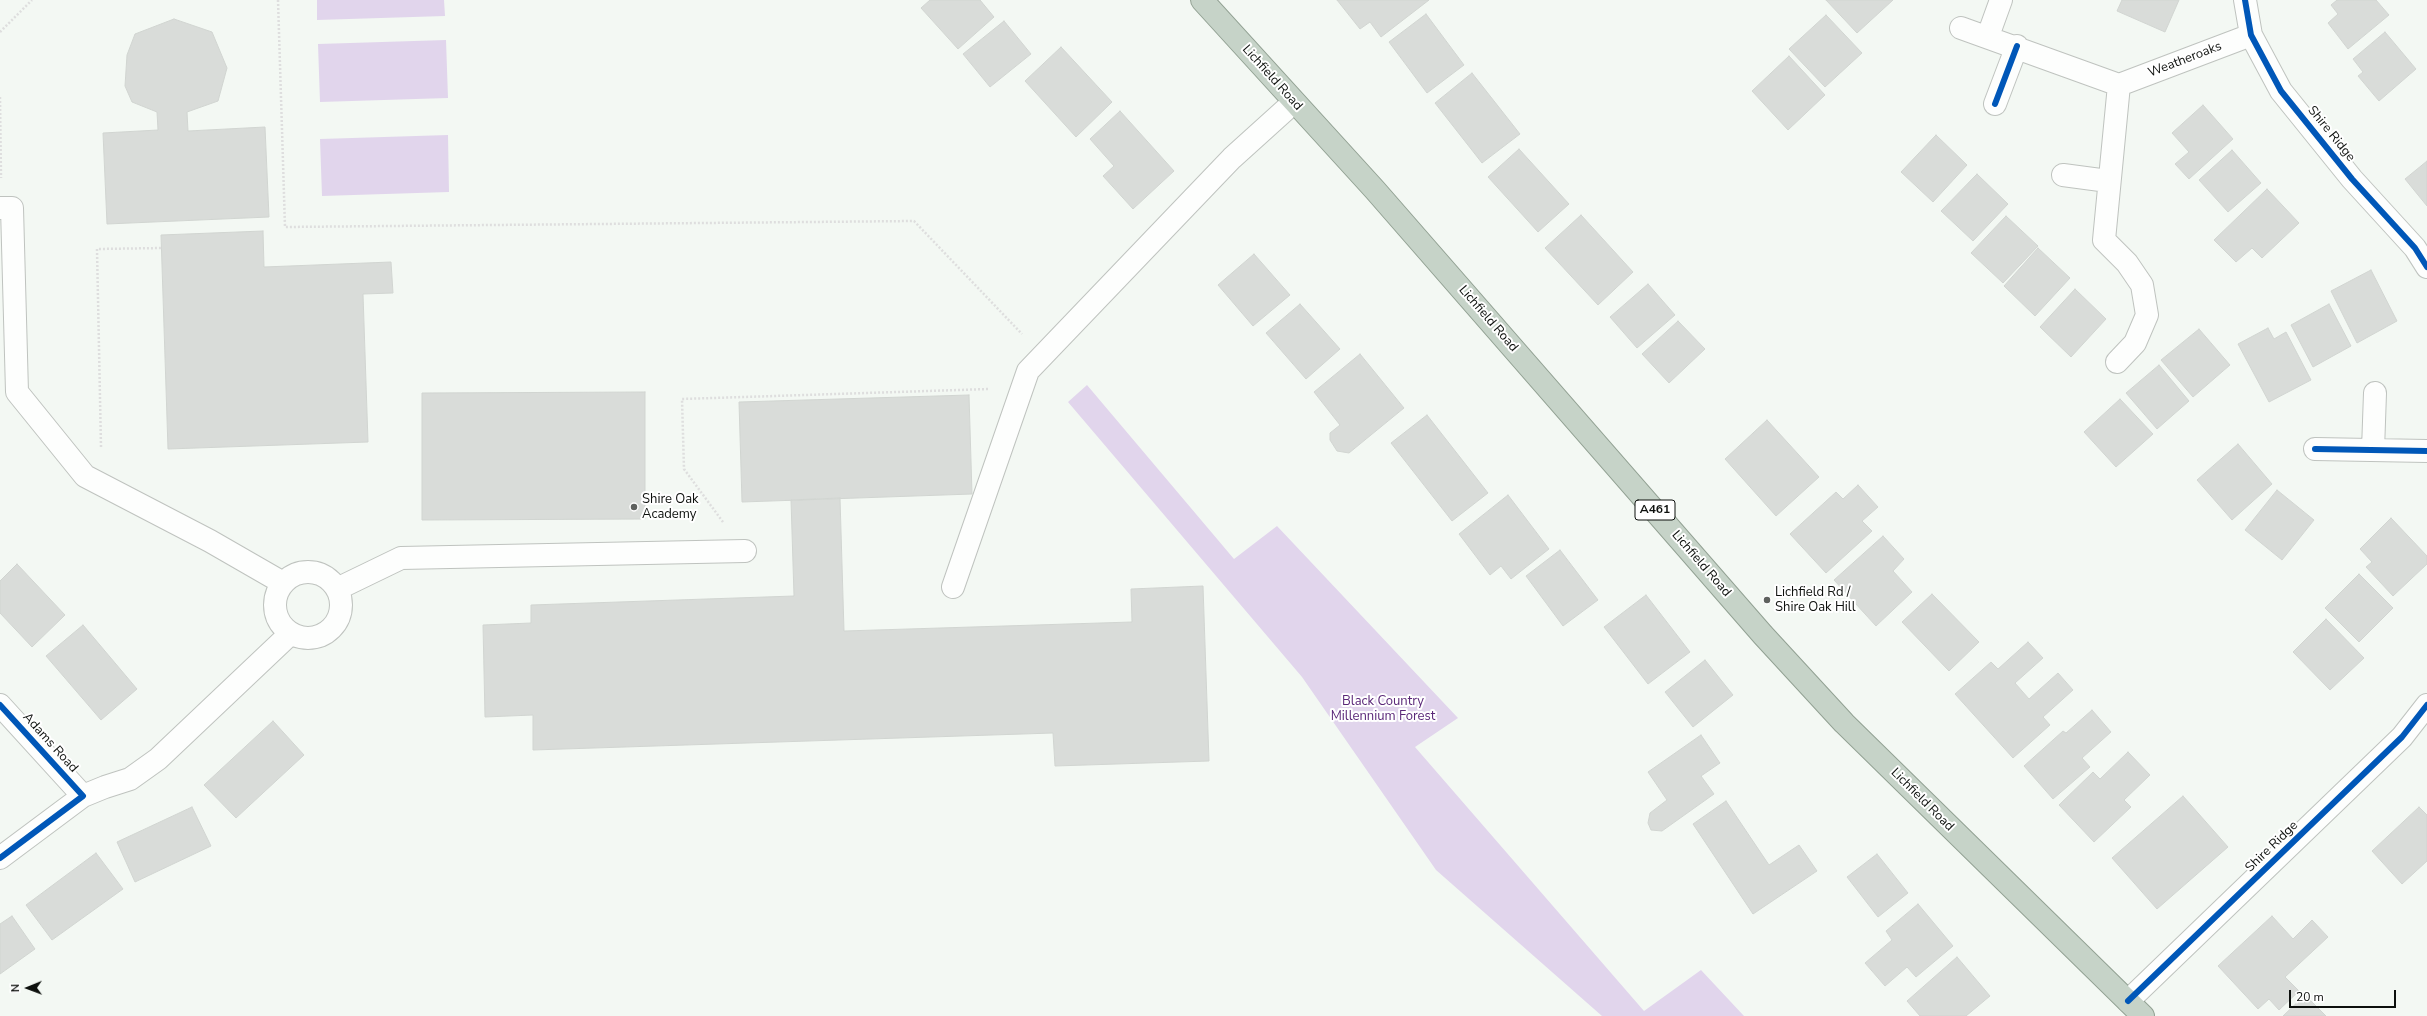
<!DOCTYPE html>
<html>
<head>
<meta charset="utf-8">
<style>
  body { margin:0 }
  #map { position:relative; width:2427px; height:1016px; overflow:hidden; background:#f3f8f3; font-family:"Nunito Sans",sans-serif }
  canvas { display:block }
  .north { position:absolute; left:8px; top:968px; width:40px; height:40px; -webkit-text-stroke:3px #fff; paint-order:stroke; rotate:269deg; font-size:11px; font-weight:700; line-height:16px; text-align:center; color:#0d100d }
  .north::after { content:''; display:block; margin:auto; width:14px; height:18px; background:#0d100d; clip-path:polygon(50% 0,100% 100%,50% 72%,0 100%) }
  .scale { position:absolute; left:2289px; top:990px; width:107px; height:18px; box-sizing:border-box; border:2px solid #0d100d; border-top:0; padding-left:5px; font-size:12px; line-height:14px; white-space:nowrap; color:#0d100d; -webkit-text-stroke:3px #fff; paint-order:stroke }
</style>
</head>
<body>
<div id="map">
<canvas width="2427" height="1016"></canvas>
<div class="north">N</div>
<div class="scale">20 m</div>
</div>
<script>
const c = document.querySelector('canvas').getContext('2d');
c.lineJoin = 'round';
function paint(path, color) { c.fillStyle = color; c.fill(path, 'evenodd'); }
const toPath = rows => new Path2D(rows.map(r => 'M' + r).join(''));
function trace(path, color, width, dash) { c.strokeStyle = color; c.lineWidth = width; c.lineCap = dash ? 'butt' : 'round'; c.setLineDash(dash || []); c.stroke(path); }
function label(font, color, halo, rows, align = 'center') {
  c.font = font + ' "Nunito Sans",sans-serif'; c.lineWidth = 4; c.setLineDash([]); c.textBaseline = 'middle'; c.strokeStyle = halo; c.fillStyle = color; for (const [text, x, y, turn = 0] of rows) {
    c.save(); c.translate(x, y); c.rotate((+turn || 0) * Math.PI / 180); c.textAlign = isNaN(turn) ? turn : align; if (halo) c.strokeText(text, 0, 0); c.fillText(text, 0, 0); c.restore();
  }
}
paint(toPath([
  [317,0,444,0,445,16,317,20],
  [446,40,448,98,320,102,318,44],
  [448,135,449,192,322,196,320,139],
  [1087,385,1234,559,1277,526,1458,718,1415,747,1644,1011,1701,970,1744,1016,1602,1016,1436,870,1302,677,1068,402]
]), '#e1d5ec');
const building = toPath([
  [930,0,980,0,994,17,958,49,921,8,930,0],
  [1337,0,1429,0,1381,37,1370,22,1360,29,1337,0],
  [1826,0,1893,0,1857,33,1826,0],
  [2122,0,2179,0,2165,32,2117,11,2122,0],
  [2337,0,2376,0,2389,15,2348,49,2328,23,2338,14,2331,5,2337,0],
  [1426,14,1464,65,1427,93,1389,42,1426,14],
  [1826,15,1862,53,1825,87,1789,49,1826,15],
  [174,19,212,32,227,68,218,101,187,112,188,131,265,127,269,217,107,224,103,133,158,130,157,112,132,102,125,86,127,55,135,34,174,19],
  [1004,21,1031,54,990,87,963,54,1004,21],
  [2385,32,2416,69,2379,101,2358,76,2363,72,2353,59,2385,32],
  [1061,47,1112,102,1076,137,1025,81,1061,47],
  [1789,56,1825,95,1788,130,1752,91,1789,56],
  [1472,73,1520,134,1482,163,1435,103,1472,73],
  [2203,105,2233,139,2189,179,2175,164,2189,152,2172,133,2203,105],
  [1120,111,1174,171,1133,209,1103,176,1114,166,1090,139,1120,111],
  [1936,135,1967,165,1933,202,1901,172,1936,135],
  [1519,149,1569,204,1538,232,1488,177,1519,149],
  [2232,150,2261,183,2228,212,2199,180,2232,150],
  [2427,161,2427,206,2405,179,2427,161],
  [1977,174,2008,204,1973,241,1941,211,1977,174],
  [2267,189,2299,223,2262,258,2252,248,2236,262,2214,240,2267,189],
  [1581,215,1633,272,1598,305,1545,248,1581,215],
  [2006,216,2038,246,2003,283,1971,253,2006,216],
  [263,231,264,267,391,262,393,293,363,294,368,442,168,449,161,235,263,231],
  [2038,248,2070,278,2035,316,2004,286,2038,248],
  [1254,254,1290,295,1253,326,1218,285,1254,254],
  [2371,270,2397,321,2357,343,2331,291,2371,270],
  [1648,284,1675,315,1637,348,1610,317,1648,284],
  [2075,289,2106,319,2071,357,2040,327,2075,289],
  [1300,304,1340,349,1306,379,1266,333,1300,304],
  [2329,304,2351,346,2313,367,2291,325,2329,304],
  [1678,321,1705,349,1669,383,1642,354,1678,321],
  [2268,328,2274,339,2286,332,2311,380,2269,402,2238,344,2268,328],
  [2199,329,2230,365,2193,397,2161,360,2199,329],
  [1360,354,1404,408,1349,453,1337,451,1330,440,1330,433,1340,425,1314,392,1360,354],
  [2159,365,2189,401,2157,429,2126,393,2159,365],
  [645,392,645,519,422,520,422,393,645,392],
  [969,395,972,494,742,502,739,402,969,395],
  [2120,399,2153,434,2116,467,2084,432,2120,399],
  [1427,415,1488,493,1452,521,1391,443,1427,415],
  [1767,420,1819,477,1776,516,1725,459,1767,420],
  [2238,444,2272,484,2232,520,2197,480,2238,444],
  [1858,485,1878,507,1862,521,1872,531,1826,573,1790,534,1836,492,1843,499,1858,485],
  [2277,490,2314,520,2282,560,2245,530,2277,490],
  [1508,495,1549,549,1511,579,1501,566,1490,575,1459,534,1508,495],
  [840,498,844,631,1132,622,1131,589,1203,586,1209,761,1055,766,1053,733,533,750,533,715,485,717,483,625,531,623,531,605,794,596,791,500,840,498],
  [2391,518,2427,556,2427,564,2393,596,2366,567,2372,562,2360,549,2391,518],
  [1883,536,1904,559,1893,571,1912,592,1876,626,1834,580,1883,536],
  [1560,550,1598,600,1563,626,1526,576,1560,550],
  [17,564,65,615,32,647,0,613,0,581,17,564],
  [2359,574,2393,608,2359,642,2325,608,2359,574],
  [1932,594,1979,642,1949,671,1902,622,1932,594],
  [1646,595,1690,652,1648,684,1604,627,1646,595],
  [2326,619,2364,658,2330,690,2293,652,2326,619],
  [83,625,137,689,101,720,46,656,83,625],
  [2028,642,2043,658,2015,683,2029,699,2058,673,2073,690,2043,717,2050,725,2013,758,1955,694,1991,662,1998,669,2028,642],
  [1705,660,1733,695,1693,727,1665,692,1705,660],
  [2092,710,2111,732,2082,758,2090,767,2053,799,2024,766,2063,731,2066,733,2092,710],
  [273,721,304,755,236,818,204,785,273,721],
  [1701,735,1720,763,1701,776,1714,794,1662,831,1651,830,1648,823,1650,813,1667,800,1648,772,1701,735],
  [2128,752,2150,775,2124,800,2131,807,2094,842,2059,805,2093,772,2100,779,2128,752],
  [2183,796,2228,847,2157,909,2112,858,2183,796],
  [1726,801,1769,865,1799,845,1817,871,1753,914,1693,824,1726,801],
  [192,807,211,846,135,882,117,842,192,807],
  [2419,807,2427,815,2427,861,2402,884,2372,851,2419,807],
  [96,853,123,889,52,940,26,905,96,853],
  [1877,854,1908,893,1878,917,1847,877,1877,854],
  [1918,904,1953,946,1916,977,1907,967,1885,986,1865,963,1892,940,1886,931,1918,904],
  [12,916,35,949,0,974,0,924,12,916],
  [2272,916,2293,939,2312,920,2328,937,2285,977,2299,991,2279,1010,2269,999,2258,1009,2218,966,2272,916],
  [1957,957,1990,996,1966,1016,1920,1016,1907,1001,1957,957],
  [2305,995,2326,1016,2283,1016,2305,995]
]);
paint(building, '#d9dcd9');
trace(building, '#d1d5d1', 1);
const minor = toPath([
  [2245,0,2251,35,2281,91,2352,179,2415,248,2427,267],
  [1961,28,2119,85,2251,35],
  [1988,36,2001,0],
  [1995,104,2017,46],
  [2063,175,2108,181],
  [0,208,12,208,17,392,85,476,210,541,283,583],
  [2117,362,2135,343,2147,315,2142,285,2127,263,2104,240,2119,85],
  [2315,449,2427,451],
  [2373,450,2375,393],
  '275 605a33 33 0 1 1 66 0a33 33 0 1 1-66 0Z',
  [953,587,1028,371,1232,158,1294,102],
  [337,589,401,558,745,551],
  [0,705,83,796],
  [0,858,83,796,105,787,130,779,158,759,290,634],
  [2128,1001,2402,737,2427,705]
]);
const highway = toPath([
  [1202,0,1375,190,1763,635,1844,723,2143,1016]
]);
trace(minor, '#bfc3bf', 24);
trace(highway, '#92a193', 24);
trace(toPath([
  [278,0,285,227,914,221,1022,334],
  [0,32,32,0],
  [0,97,1,178],
  [101,447,97,249,162,248],
  [723,522,684,469,682,399,989,389]
]), '#dedede', 2.5, [2, 2]);
trace(minor, '#fdfefd', 22);
trace(highway, '#c6d3c8', 22);
trace(toPath([
  [2245,0,2251,35,2281,91,2352,179,2415,248,2427,267],
  [1995,104,2017,46],
  [2315,449,2427,451],
  [0,705,83,796,0,858],
  [2128,1001,2402,737,2427,705]
]), '#0057b8', 6);
for (const [x, y, r, color] of [
  [634,507,4,"#5e615e"],
  [1767,600,4,"#5e615e"]
]) { const dot = new Path2D(); dot.arc(x, y, r, 0, 2 * Math.PI); c.fillStyle = color; c.fill(dot); trace(dot, '#fff', 1.5); }
for (const [x, y, w] of [
  [1655,510,40]
]) { const box = new Path2D(); box.roundRect(x - w / 2, y - 10, w, 20, 3); c.fillStyle = '#fff'; c.fill(box); trace(box, '#0d100d', 1); }
label('bold 12px', '#0d100d', null, [
  ["A461",1655,510]
]);
label('13px', '#0d100d', '#fff', [
  ["Weatheroaks",2185,60,-21],
  ["Lichfield Road",1272,78,48],
  ["Shire Ridge",2331,134,51],
  ["Lichfield Road",1488,319,49],
  ["Lichfield Road",1701,564,49],
  ["Adams Road",50,743,48],
  ["Lichfield Road",1922,800,45],
  ["Shire Ridge",2272,847,-44]
]);
label('13px', '#0d100d', '#fff', [
  ["Shire Oak",642,500],
  ["Academy",642,515],
  ["Lichfield Rd /",1775,593],
  ["Shire Oak Hill",1775,608]
], 'left');
label('13px', '#5a2778', '#fff', [
  ["Black Country",1383,702],
  ["Millennium Forest",1383,717]
]);
</script>
</body>
</html>
